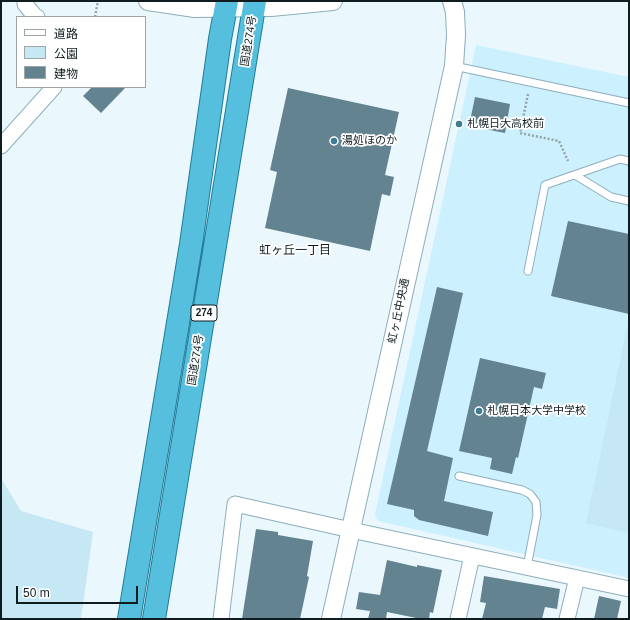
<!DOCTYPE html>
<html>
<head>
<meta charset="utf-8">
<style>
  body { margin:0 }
  #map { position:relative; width:630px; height:620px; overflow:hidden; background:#eaf8fe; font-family:Helvetica,"Noto Sans JP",sans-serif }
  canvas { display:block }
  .frame { position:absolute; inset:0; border:2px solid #0f1d21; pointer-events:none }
  .legend { position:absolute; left:16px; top:16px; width:130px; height:72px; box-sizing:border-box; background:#fff; border:1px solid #9fa5a6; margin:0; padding:5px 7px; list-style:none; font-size:12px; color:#0f1d21 }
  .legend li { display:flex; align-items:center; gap:8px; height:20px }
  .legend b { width:20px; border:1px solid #9fa5a6 }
  .scale { position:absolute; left:16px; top:586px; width:122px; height:18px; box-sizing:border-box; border:2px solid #0f1d21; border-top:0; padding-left:5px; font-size:12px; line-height:14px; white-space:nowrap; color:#0f1d21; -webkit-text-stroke:3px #fff; paint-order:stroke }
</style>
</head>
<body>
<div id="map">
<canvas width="630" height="620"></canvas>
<div class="frame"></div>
<ul class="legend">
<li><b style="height:5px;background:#fff"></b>道路</li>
<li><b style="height:11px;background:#c6e7f4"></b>公園</li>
<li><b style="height:11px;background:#638390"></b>建物</li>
</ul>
<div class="scale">50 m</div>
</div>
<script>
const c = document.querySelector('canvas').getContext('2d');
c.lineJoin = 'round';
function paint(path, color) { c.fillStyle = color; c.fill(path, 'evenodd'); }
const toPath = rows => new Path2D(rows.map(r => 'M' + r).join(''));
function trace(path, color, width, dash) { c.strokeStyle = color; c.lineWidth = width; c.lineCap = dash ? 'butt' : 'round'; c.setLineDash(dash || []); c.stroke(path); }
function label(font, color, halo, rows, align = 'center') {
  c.font = font + ' Helvetica,"Noto Sans JP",sans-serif'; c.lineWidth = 3.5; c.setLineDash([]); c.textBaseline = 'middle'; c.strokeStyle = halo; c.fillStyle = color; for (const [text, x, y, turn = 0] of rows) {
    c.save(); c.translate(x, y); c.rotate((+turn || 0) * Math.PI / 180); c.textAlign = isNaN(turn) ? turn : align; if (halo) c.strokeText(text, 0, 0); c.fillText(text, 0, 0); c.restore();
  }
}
paint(toPath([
  [476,45,629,77,629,578,378,521,375,514]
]), '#ccf0fd');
paint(toPath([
  [627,328,629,328,629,533,586,523],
  [1,478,21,511,93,532,81,619,1,619]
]), '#c6e7f4');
paint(toPath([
  [92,87,126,87,101,113,83,96],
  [288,88,399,112,385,175,394,177,390,196,382,194,370,251,265,228,277,172,270,170],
  [475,97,510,104,505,133,469,126],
  [568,221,629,234,629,314,551,296],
  [437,287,463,293,427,451,453,458,444,501,493,512,488,536,419,520,414,516,414,510,387,504],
  [480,358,546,373,542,389,534,387,518,458,516,457,512,474,490,469,492,458,459,451],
  [256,529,278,532,278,535,313,541,307,576,309,577,300,619,242,619],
  [387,560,417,567,417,565,442,570,433,613,430,612,429,619,421,619,387,612,386,619,368,619,370,611,356,609,359,592,380,595],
  [484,576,560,589,557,609,545,607,542,619,482,619,486,603,480,602],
  [599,596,621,601,617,619,594,619]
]), '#638390');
const service = toPath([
  [454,66,629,103],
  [575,175,611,197,629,201],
  [528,271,545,185,620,159,629,161],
  [459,476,522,490,530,494,536,502,537,515,527,567]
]);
const minor = toPath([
  [25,1,25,4,34,15,37,17],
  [1,146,54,87],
  [221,619,235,504,351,530,629,589],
  [458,619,472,556],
  [567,619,577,578]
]);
const tertiary = toPath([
  [148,1,195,8,271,7,333,1],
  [331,619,454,66,456,35,455,12,452,1]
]);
const trunk = toPath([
  [129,619,191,244,220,39,227,1],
  [154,619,255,1]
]);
trace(service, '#8caebb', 9);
trace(minor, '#8caebb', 17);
trace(tertiary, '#8caebb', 20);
trace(trunk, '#227c97', 24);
trace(toPath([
  [95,17,98,1],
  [528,94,520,133,559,141,568,161]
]), '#95a3a8', 2.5, [2, 2]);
trace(service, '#fff', 7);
trace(minor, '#fff', 15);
trace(tertiary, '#fff', 18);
trace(trunk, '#57bfde', 22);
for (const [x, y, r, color] of [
  [459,124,4,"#3e7c92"],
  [334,141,4,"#3e7c92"],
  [479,411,4,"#3e7c92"]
]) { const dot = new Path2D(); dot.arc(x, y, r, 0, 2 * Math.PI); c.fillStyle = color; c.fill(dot); trace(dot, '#fff', 1.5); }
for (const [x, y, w] of [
  [204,313,26]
]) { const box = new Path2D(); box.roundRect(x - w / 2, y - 8, w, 16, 3); c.fillStyle = '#fff'; c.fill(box); trace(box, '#0f1d21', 1); }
label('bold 10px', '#0f1d21', null, [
  ["274",204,313]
]);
label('11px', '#0f1d21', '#fff', [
  ["国道274号",249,41,-81],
  ["虹ヶ丘中央通",399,311,-78],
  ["国道274号",196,360,-81]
]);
label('11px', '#0f1d21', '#fff', [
  ["札幌日大高校前",467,124],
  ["湯処ほのか",342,141],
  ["札幌日本大学中学校",487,411]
], 'left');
label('12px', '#0f1d21', '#fff', [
  ["虹ヶ丘一丁目",295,251]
]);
</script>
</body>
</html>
